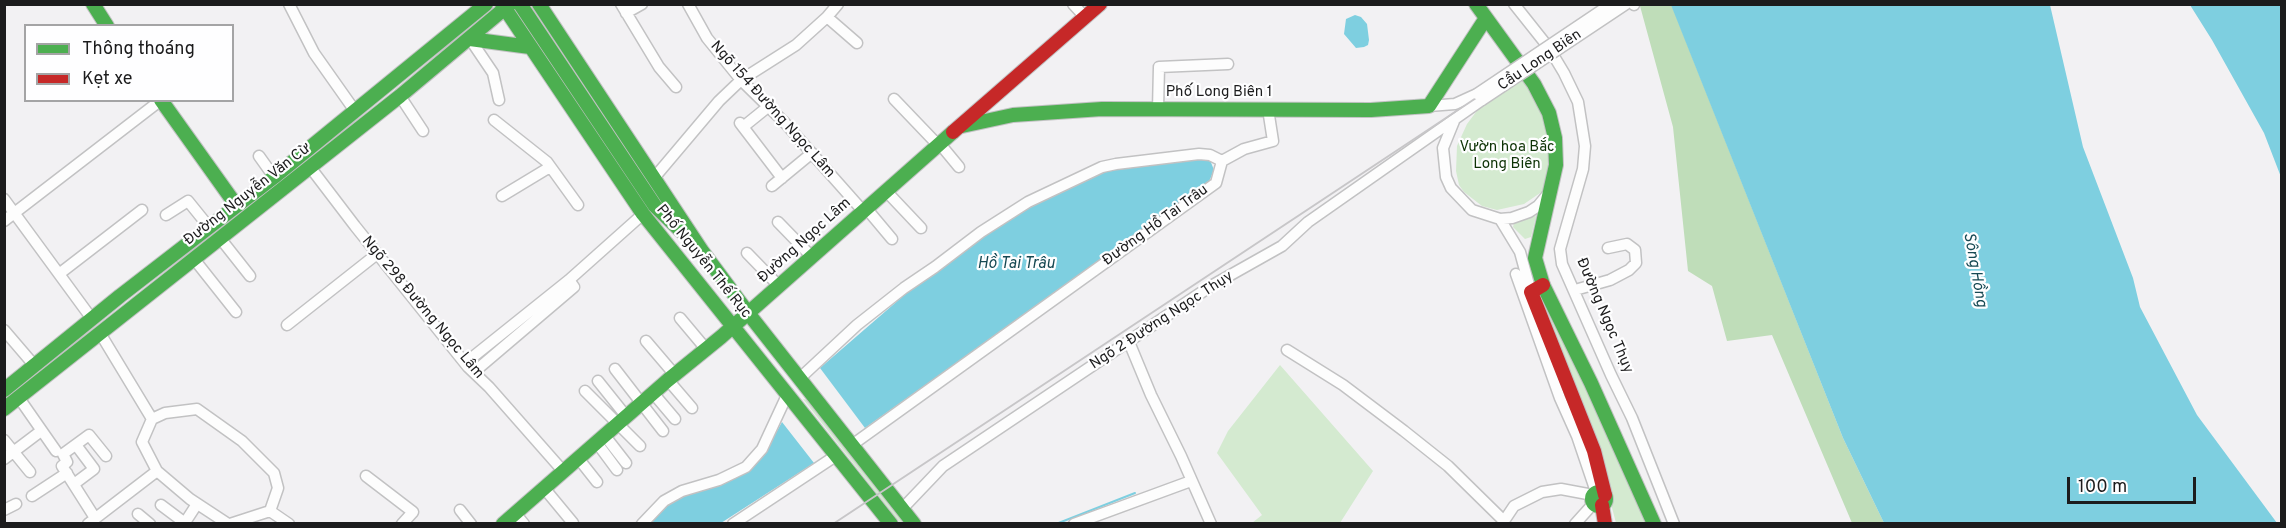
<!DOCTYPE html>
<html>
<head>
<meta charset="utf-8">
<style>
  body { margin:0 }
  #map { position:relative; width:2286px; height:528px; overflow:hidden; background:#f2f1f3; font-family:Overpass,sans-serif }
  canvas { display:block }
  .frame { position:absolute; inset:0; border:6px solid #1c1c1d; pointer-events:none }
  .legend { position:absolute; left:24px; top:24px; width:210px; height:78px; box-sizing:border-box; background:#fefeff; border:2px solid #a4a4a5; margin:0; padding:8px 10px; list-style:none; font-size:18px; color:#1c1c1d }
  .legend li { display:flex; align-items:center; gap:12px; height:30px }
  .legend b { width:30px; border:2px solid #a4a4a5 }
  .scale { position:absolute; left:2067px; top:477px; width:129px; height:27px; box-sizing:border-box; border:3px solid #1c1c1d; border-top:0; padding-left:8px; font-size:18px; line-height:21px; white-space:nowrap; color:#1c1c1d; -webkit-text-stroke:4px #fefeff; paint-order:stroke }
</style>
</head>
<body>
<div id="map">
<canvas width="2286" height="528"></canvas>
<div class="frame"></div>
<ul class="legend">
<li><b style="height:8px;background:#4caf50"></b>Thông thoáng</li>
<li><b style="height:8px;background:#c62828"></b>Kẹt xe</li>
</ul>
<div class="scale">100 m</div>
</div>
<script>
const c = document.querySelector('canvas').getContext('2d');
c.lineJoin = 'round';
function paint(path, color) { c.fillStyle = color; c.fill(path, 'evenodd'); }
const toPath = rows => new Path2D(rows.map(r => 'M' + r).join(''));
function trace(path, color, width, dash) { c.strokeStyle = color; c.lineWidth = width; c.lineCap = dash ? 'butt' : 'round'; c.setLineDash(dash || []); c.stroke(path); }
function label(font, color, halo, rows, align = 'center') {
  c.font = font + ' Overpass,sans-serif'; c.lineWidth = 4.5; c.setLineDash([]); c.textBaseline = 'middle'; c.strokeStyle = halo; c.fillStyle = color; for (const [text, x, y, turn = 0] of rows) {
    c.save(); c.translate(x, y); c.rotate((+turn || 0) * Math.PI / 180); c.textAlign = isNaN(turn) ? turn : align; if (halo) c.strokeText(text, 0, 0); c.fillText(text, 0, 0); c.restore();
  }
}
paint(toPath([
  [1525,77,1555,138,1546,189,1524,204,1497,210,1482,206,1464,192,1459,185,1456,171,1457,146,1467,124,1482,104],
  [1535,215,1536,217,1531,237,1525,239,1513,227,1514,223],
  [1538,295,1543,295,1646,523,1616,523,1604,477],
  [1280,365,1373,471,1340,523,1252,523,1262,515,1217,453,1228,431],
  [803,399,808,400,906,523,900,523]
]), '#d4ead0');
paint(toPath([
  [1640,6,1672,6,1843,438,1884,523,1852,523,1772,335,1727,341,1712,286,1688,271,1673,127]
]), '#bfddb9');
paint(toPath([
  [1671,5,2050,5,2083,147,2133,278,2140,307,2197,415,2277,523,1884,523,1843,438],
  [2190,5,2281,5,2281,177,2264,133,2212,40],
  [1355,15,1361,17,1367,24,1369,40,1368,45,1364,47,1356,48,1344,34,1346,19],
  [1182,157,1210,160,1214,170,1208,184,865,428,820,368,924,278,1018,210,1100,171],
  [782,422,814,463,721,523,647,524,669,502,753,466,763,456]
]), '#7ecfe0');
trace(toPath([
  [1056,524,1135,493]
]), '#7ecfe0', 2);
const street = toPath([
  [289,4,314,53,355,111],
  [621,4,659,67,676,87],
  [688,4,707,38,741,80,785,123,863,211],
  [1073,4,1085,17],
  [1514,4,1549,48,1564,73,1578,102,1585,146,1583,169,1560,249,1562,264,1611,375,1632,418,1674,524],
  [1633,4,1634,5],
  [626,13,642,4],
  [827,17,857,43],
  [470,39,493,73,499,100],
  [400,96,423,131],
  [894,99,938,145],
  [1429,106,1455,104,1477,94],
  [1158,109,1159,67,1228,64],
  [494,120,547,162,578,205],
  [1454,121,1443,148,1446,177,1451,188,1472,210,1500,219,1512,218,1529,212,1538,206,1547,195],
  [740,123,782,178],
  [743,127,769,106],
  [940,144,959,167],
  [259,156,274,177],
  [1222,161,1244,149,1273,141,1268,109],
  [310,167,355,226,468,367,489,387,563,471],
  [654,178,719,101,741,80,796,45,827,17,838,4],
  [772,186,812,153],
  [886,191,921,228],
  [502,196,550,167],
  [4,199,92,319],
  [866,208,892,239],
  [166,215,188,201,209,227],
  [1500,219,1520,252,1531,292],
  [4,221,161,100],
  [778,222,811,256],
  [220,238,250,276],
  [747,253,779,286],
  [194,259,236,312],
  [59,274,142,210],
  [1516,274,1560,398,1577,436,1596,492],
  [1575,290,1610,280,1629,270,1636,263,1635,250,1627,244,1608,248],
  [680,318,706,349],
  [287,325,377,254],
  [4,330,34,365],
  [100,333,152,419],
  [646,341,675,375],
  [1129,342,1151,395,1181,456,1211,524],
  [1287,350,1343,385,1404,431,1448,466,1504,521],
  [468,367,469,360,569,280,643,214],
  [615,369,663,431],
  [474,372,574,287,569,280],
  [799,379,857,325,904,288,935,267,981,232,1028,202,1102,167,1116,164,1199,154,1210,155,1222,161],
  [668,380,692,408],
  [598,381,626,416],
  [585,391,640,446],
  [653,393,675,419],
  [19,398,56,451],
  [605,436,626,463],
  [4,440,30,472],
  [597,443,617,470],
  [852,445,1216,183,1222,161],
  [578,458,597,482],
  [4,459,41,431],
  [366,476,413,512,402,524],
  [74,484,94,469,76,445],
  [544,488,573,523],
  [32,496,67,473],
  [161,505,185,523],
  [902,509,943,466,1211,286,1282,246,1308,222,1482,100],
  [4,510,16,504],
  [460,510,471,524],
  [515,513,524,524],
  [138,514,150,524],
  [95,518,62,466,67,462,63,454,89,435,106,456],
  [88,524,157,471],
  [184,524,197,504],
  [228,524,190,499,157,471,142,442,152,419,165,413,197,409,242,441,274,473,278,488,270,511,289,524],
  [230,524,270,511],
  [642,524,664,501,682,491,719,480,746,467,762,449,788,393],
  [733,524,837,455],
  [1074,524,1191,481],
  [1502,524,1514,506,1542,492,1561,489,1593,495],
  [1575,524,1593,504]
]);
const fast = toPath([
  [93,4,107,26],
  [502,4,643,214,891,524],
  [520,4,655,206,681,231],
  [539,4,702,251,748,313,914,524],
  [1476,4,1534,84,1549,113,1555,138,1556,165,1535,258,1543,285,1591,383,1654,524],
  [470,39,530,47],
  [161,100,236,205],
  [962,126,1013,115,1102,109,1371,110,1429,106,1486,18],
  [4,390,120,296,274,177,486,4],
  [4,409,400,96,510,4],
  '1592 499a7 7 0 1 1 14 0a7 7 0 1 1-14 0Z',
  [503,524,668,380,721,337,953,132]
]);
const jam = toPath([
  [953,132,1100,4],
  [1543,285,1531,292,1594,451,1605,495],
  [1602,505,1605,524]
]);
trace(street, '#c2c2c3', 13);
trace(fast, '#c2c2c3', 16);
trace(jam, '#c2c2c3', 16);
trace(street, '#fdfdfd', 10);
trace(fast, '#4caf50', 14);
trace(jam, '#c62828', 14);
trace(toPath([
  [833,524,1618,4]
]), '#c7c6c8', 2);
const streetBridge = toPath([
  [1477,94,1611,4],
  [1482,100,1626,4]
]);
trace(streetBridge, '#c2c2c3', 13, []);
trace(streetBridge, '#fdfdfd', 10);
label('15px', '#1c1c1d', '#fefeff', [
  ["Cầu Long Biên",1540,61,-34],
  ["Phố Long Biên 1",1219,93],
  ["Ngõ 154 Đường Ngọc Lâm",772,110,48],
  ["Đường Nguyễn Văn Cừ",248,195,-38],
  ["Đường Hồ Tai Trâu",1156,226,-36],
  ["Đường Ngọc Lâm",805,241,-42],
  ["Phố Nguyễn Thế Rục",703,262,51],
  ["Ngõ 298 Đường Ngọc Lâm",422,308,50],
  ["Đường Ngọc Thụy",1604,316,67],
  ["Ngõ 2 Đường Ngọc Thụy",1162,321,-33]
]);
label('15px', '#0d3205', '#fefeff', [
  ["Vườn hoa Bắc",1507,148],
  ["Long Biên",1507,165]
]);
label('italic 16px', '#164953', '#fefeff', [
  ["Hồ Tai Trâu",1016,265],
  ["Sông Hồng",1974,270,80]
]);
</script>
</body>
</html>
